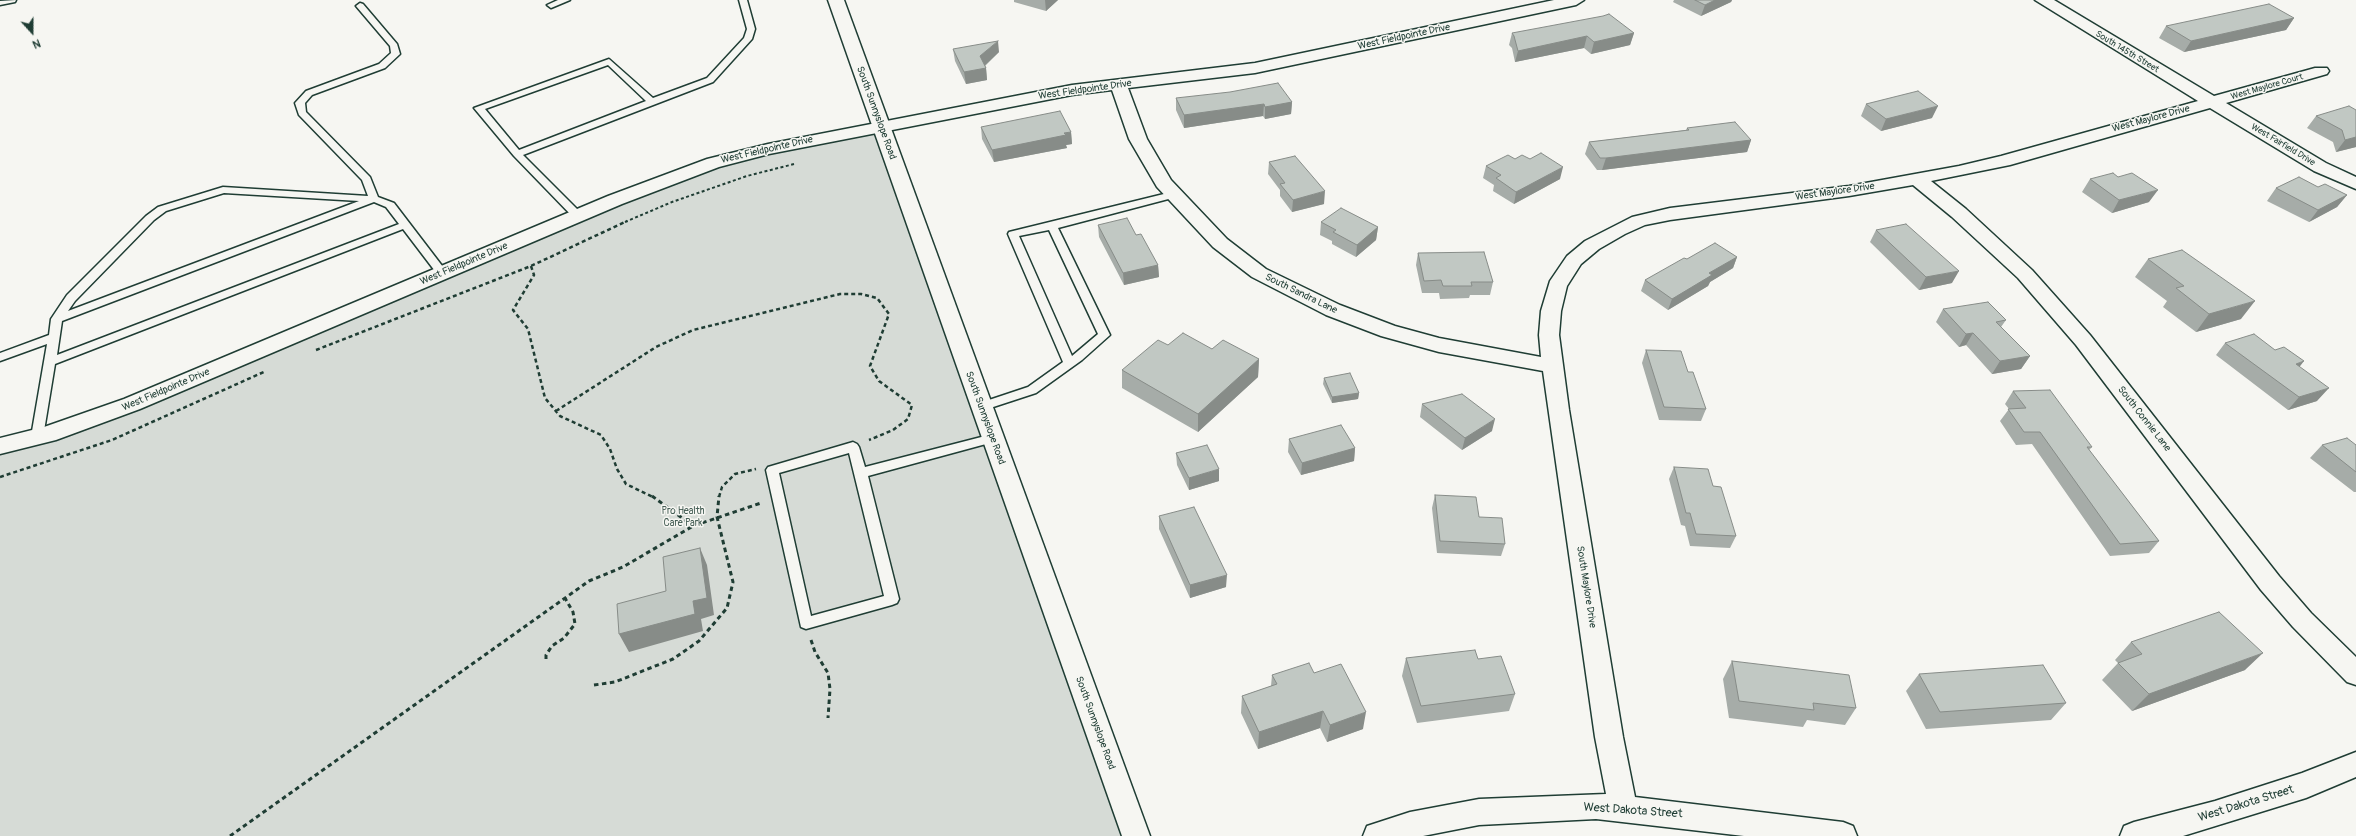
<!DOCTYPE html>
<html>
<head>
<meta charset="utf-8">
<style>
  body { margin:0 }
  #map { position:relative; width:2356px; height:836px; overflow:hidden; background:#f6f6f2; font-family:Pangolin,sans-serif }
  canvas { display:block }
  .north { position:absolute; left:12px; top:12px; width:40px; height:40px; -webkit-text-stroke:3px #f6f6f2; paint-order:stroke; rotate:159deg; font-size:11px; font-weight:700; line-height:16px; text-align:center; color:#1f3d34 }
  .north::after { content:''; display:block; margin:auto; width:14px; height:18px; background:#1f3d34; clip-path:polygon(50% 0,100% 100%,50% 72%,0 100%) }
</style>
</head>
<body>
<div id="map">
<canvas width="2356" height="836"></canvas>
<div class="north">N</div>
</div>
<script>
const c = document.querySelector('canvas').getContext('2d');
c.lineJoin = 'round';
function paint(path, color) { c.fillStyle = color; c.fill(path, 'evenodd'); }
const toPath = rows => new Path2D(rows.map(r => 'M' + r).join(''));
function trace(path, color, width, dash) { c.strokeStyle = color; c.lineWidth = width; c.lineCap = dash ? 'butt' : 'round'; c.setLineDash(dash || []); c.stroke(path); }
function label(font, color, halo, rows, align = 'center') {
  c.font = font + ' Pangolin,sans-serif'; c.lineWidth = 3; c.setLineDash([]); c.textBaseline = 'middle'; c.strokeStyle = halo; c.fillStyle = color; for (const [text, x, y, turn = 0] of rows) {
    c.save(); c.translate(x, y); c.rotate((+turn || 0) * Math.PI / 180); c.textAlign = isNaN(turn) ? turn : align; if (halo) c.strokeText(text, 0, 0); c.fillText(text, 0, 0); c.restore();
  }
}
paint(toPath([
  [881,128,1136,836,0,836,0,446,48,434,713,163]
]), '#d6dbd6');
const lane = toPath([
  [16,0,15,2,0,5,0,1,16,0],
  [558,0,570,0,551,8,547,5,558,0],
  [739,0,747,0,755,29,752,39,713,82,523,155,582,214,582,218,574,218,514,156,474,108,609,59,653,98,707,78,744,38,747,29,739,0],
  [608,65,646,101,519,150,485,109,608,65],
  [360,3,363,4,397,44,400,54,385,68,312,95,305,103,306,112,370,177,378,197,394,203,446,271,447,273,446,275,438,275,403,229,55,364,43,437,41,440,33,440,31,437,47,344,0,361,0,353,49,335,51,319,67,295,146,216,158,207,223,187,368,196,362,180,299,115,295,103,306,91,379,64,391,53,390,46,356,6,360,3],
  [224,193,359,201,68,311,75,301,154,220,166,211,224,193],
  [374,202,386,207,399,224,57,355,62,321,374,202],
  [1172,192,1176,193,1176,197,1058,228,1110,335,1082,360,1036,393,981,411,977,410,975,407,977,404,1028,387,1063,362,1008,234,1009,232,1172,192],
  [1049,230,1098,334,1072,356,1019,236,1049,230],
  [993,434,997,435,999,438,997,441,868,476,899,599,897,603,892,605,806,629,801,627,766,470,768,467,853,442,857,444,859,447,865,467,993,434],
  [849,453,884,596,811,616,779,473,849,453]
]);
const street = toPath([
  [1554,0,1584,0,1576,5,1255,73,1128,88,1147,139,1171,180,1227,239,1266,269,1340,305,1395,326,1439,338,1541,357,1539,335,1541,311,1550,281,1567,256,1585,241,1632,217,1670,208,1849,186,1959,166,2001,156,2198,101,2035,0,2054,0,2214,96,2315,68,2327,68,2329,71,2327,74,2226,103,2326,163,2356,177,2356,189,2314,171,2210,108,2010,165,1931,181,1966,209,2032,270,2090,335,2279,576,2311,613,2356,657,2356,685,2347,682,2293,627,2261,590,2076,345,2018,278,1952,217,1913,185,1849,196,1670,220,1645,225,1625,234,1599,249,1581,264,1567,286,1561,311,1559,335,1569,410,1623,737,1635,797,1843,822,1853,826,1857,836,1744,836,1596,819,1479,825,1423,836,1363,836,1367,826,1410,812,1479,799,1606,794,1595,737,1543,371,1439,352,1381,336,1326,315,1252,277,1213,247,1157,187,1129,139,1112,90,1072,95,769,154,719,167,622,204,140,409,56,440,0,454,0,438,44,427,124,399,608,196,707,159,768,144,1072,85,1255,63,1554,0],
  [2356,752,2356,777,2306,798,2183,836,2120,836,2124,826,2134,822,2215,801,2302,773,2356,752]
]);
const secondary = toPath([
  [828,0,844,0,1150,836,1122,836,828,0]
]);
trace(lane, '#1f3d34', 3);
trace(street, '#1f3d34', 3);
trace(secondary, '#1f3d34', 3);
trace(toPath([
  [625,222,672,202,747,176,794,164]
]), '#1f3d34', 2, [3, 2.5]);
trace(toPath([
  [531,266,534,275,513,310,528,329,545,398,560,416,601,435,610,449,617,469,626,484,653,497],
  [316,350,531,266,627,221],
  [556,411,656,347,693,330,840,294,861,294,877,298,889,314,870,366,879,381,912,405,908,419,893,430,869,440],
  [0,477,112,440,266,371],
  [719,497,722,487,735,474,756,469]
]), '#1f3d34', 2.5, [4, 3]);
trace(toPath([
  [652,496,693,526],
  [811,640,815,652,828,673,830,689,828,718],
  [546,659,546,655,552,646,564,638,575,624,573,612,565,598],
  [594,685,615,682,673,659,699,641,727,608,733,582,717,517,719,496],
  [230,836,589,581,623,567,693,526,761,503]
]), '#1f3d34', 3, [4.5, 3.5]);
paint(lane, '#f6f6f2');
paint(street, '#f6f6f2');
paint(secondary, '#f6f6f2');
paint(toPath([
  [1014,0,1058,0,1046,11,1014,2],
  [1674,0,1732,0,1731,2,1701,16,1673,2],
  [2294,18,2286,30,2184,52,2159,38,2166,26],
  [1512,33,1634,33,1630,45,1591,54,1584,48,1515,62,1512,48,1509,45],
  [953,49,999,52,985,66,986,68,987,80,966,84,955,61],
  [1176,98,1292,102,1291,114,1265,119,1263,116,1184,128,1176,110],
  [1866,104,1932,118,1881,131,1861,116],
  [2356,110,2356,147,2336,152,2333,142,2307,128,2316,116],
  [981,127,1071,132,1072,144,1066,145,1067,148,994,162,982,139],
  [1687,128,1751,140,1747,152,1602,170,1597,170,1585,154,1589,142,1686,130],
  [1515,159,1560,179,1514,204,1493,191,1494,185,1483,178,1486,166],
  [1269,162,1324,204,1292,212,1280,196,1280,190,1268,174],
  [2090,179,2149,202,2112,213,2082,192],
  [2318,187,2347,195,2337,207,2309,222,2267,201,2276,188],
  [1321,222,1378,227,1376,240,1356,257,1332,244,1332,241,1320,235],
  [1098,225,1136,235,1158,265,1159,277,1124,285,1099,237],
  [1876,230,1952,283,1919,290,1870,242],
  [1418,253,1493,282,1490,295,1470,295,1469,298,1440,299,1439,293,1422,293,1416,265],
  [1737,257,1733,268,1710,282,1708,286,1668,310,1641,291,1645,280,1687,259],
  [2148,259,2241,319,2196,332,2163,307,2167,301,2135,277],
  [1943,309,2006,320,2001,327,2030,356,2021,369,1992,374,1966,345,1959,347,1936,322],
  [2225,343,2300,367,2317,401,2288,410,2216,355],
  [1212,349,1259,359,1258,377,1198,432,1122,388,1122,370],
  [1646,350,1688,372,1706,409,1701,421,1659,420,1642,363],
  [1324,378,1359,393,1358,399,1332,403,1323,384],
  [2013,391,2092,447,2089,450,2159,541,2149,553,2110,556,2032,444,2016,445,2000,421,2009,409,2005,404],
  [1422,404,1492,431,1462,450,1420,417],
  [1289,439,1355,448,1354,461,1301,475,1288,452],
  [2322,445,2356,445,2356,492,2354,492,2310,458],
  [1176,453,1219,481,1189,490,1177,465],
  [1674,467,1713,486,1736,536,1730,548,1690,546,1685,526,1681,525,1669,479],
  [1435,495,1479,517,1505,544,1501,556,1437,553,1432,508],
  [1159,516,1226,587,1190,598,1159,529],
  [2131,642,2245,670,2132,711,2102,680,2118,663,2115,660],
  [1406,658,1478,659,1515,694,1509,711,1417,723,1402,676],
  [1732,661,1856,708,1845,725,1807,720,1803,727,1729,718,1723,679],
  [1314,673,1363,729,1327,742,1320,728,1258,749,1241,713,1242,696,1271,686,1272,675],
  [1919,674,2066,703,2051,720,1926,729,1906,691]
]), '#a6aca8');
paint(toPath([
  [1045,0,1058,0,1046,11],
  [1715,0,1732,0,1731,2,1701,16,1705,5],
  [2294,18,2286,30,2184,52,2191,41],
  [1634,33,1630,45,1591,54,1594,42],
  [1587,36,1584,48,1515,62,1518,51],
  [998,41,999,52,982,68,980,56],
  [986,68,987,80,966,84,964,72],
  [1292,102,1291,114,1265,119,1265,107],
  [1264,104,1263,116,1184,128,1184,115],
  [1938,106,1932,118,1881,131,1886,119],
  [1071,132,1072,144,1066,145,1067,148,994,162,992,150],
  [2356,137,2356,147,2336,152,2345,140],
  [1751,140,1747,152,1602,170,1606,158],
  [1563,167,1560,179,1514,204,1516,192],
  [2158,190,2149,202,2112,213,2119,200],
  [1325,191,1324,204,1292,212,1293,200],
  [2347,195,2337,207,2309,222,2318,210],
  [1378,227,1376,240,1356,257,1357,245],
  [1737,257,1733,268,1710,282,1708,286,1668,310,1672,299,1709,273],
  [1158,265,1159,277,1124,285,1123,273],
  [1959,271,1952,283,1919,290,1926,277],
  [2255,301,2241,319,2196,332,2209,314],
  [1973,333,1966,345,1959,347,1966,334],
  [2030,356,2021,369,1992,374,2000,361],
  [1259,359,1258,377,1198,432,1198,414],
  [2304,361,2294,374,2296,364],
  [2329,388,2317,401,2288,410,2299,397],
  [1359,393,1358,399,1332,403,1332,397],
  [1495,419,1492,431,1462,450,1465,438],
  [1355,448,1354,461,1301,475,1302,463],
  [1219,469,1219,481,1189,490,1189,478],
  [700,548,707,565,714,615,701,619,703,631,629,652,619,634,693,601],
  [1227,575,1226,587,1190,598,1190,585],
  [2263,653,2245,670,2132,711,2149,694],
  [1323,711,1320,728,1258,749,1259,732],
  [1366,712,1363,729,1327,742,1330,725]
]), '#878c88');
const building = toPath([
  [1695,0,1715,0,1705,5,1695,0],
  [2269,4,2294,18,2191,41,2166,26,2269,4],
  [1609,14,1634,33,1594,42,1587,36,1518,51,1514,36,1512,33,1603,16,1609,14],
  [998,41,980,56,986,68,964,72,953,49,998,41],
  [1278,83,1292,102,1265,107,1264,104,1184,115,1176,98,1230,92,1278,83],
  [1918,91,1938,106,1886,119,1866,104,1918,91],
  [2349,106,2356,110,2356,137,2345,140,2342,130,2316,116,2349,106],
  [1060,111,1071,132,1064,133,1066,135,992,150,981,127,1060,111],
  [1735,122,1751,140,1606,158,1600,158,1589,142,1689,130,1687,128,1735,122],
  [1541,153,1563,167,1516,192,1496,178,1501,175,1486,166,1508,155,1515,159,1522,155,1530,159,1541,153],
  [1295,156,1325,191,1293,200,1280,184,1285,183,1269,162,1295,156],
  [2113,173,2118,177,2132,173,2158,190,2119,200,2090,179,2113,173],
  [2299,177,2318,187,2325,184,2347,195,2318,210,2276,188,2299,177],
  [1341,208,1378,227,1357,245,1333,232,1336,230,1321,222,1341,208],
  [1127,218,1136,235,1141,234,1158,265,1123,273,1098,225,1127,218],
  [1906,224,1959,271,1926,277,1876,230,1906,224],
  [1715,243,1737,257,1709,273,1712,275,1672,299,1645,280,1684,258,1687,259,1715,243],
  [2182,250,2255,301,2209,314,2176,288,2184,286,2148,259,2182,250],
  [1484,252,1493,282,1471,282,1472,286,1443,286,1441,280,1424,281,1418,253,1484,252],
  [1988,302,2006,320,1996,322,2030,356,2000,361,1973,333,1966,334,1943,309,1988,302],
  [1183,333,1212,349,1223,340,1259,359,1198,414,1122,370,1158,340,1168,345,1183,333],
  [2254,334,2275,350,2284,347,2304,361,2296,364,2329,388,2299,397,2225,343,2254,334],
  [1646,350,1681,351,1688,372,1693,372,1706,409,1664,407,1646,350],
  [1350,373,1359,393,1332,397,1324,378,1350,373],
  [2050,390,2092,447,2087,447,2159,541,2120,544,2040,432,2024,432,2008,409,2026,408,2013,391,2050,390],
  [1462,394,1495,419,1465,438,1422,404,1462,394],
  [1341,425,1355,448,1302,463,1289,439,1341,425],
  [2347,438,2356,445,2356,472,2322,445,2347,438],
  [1207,445,1219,469,1189,478,1176,453,1207,445],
  [1674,467,1708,469,1713,486,1721,487,1736,536,1696,534,1690,513,1686,513,1674,467],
  [1435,495,1476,497,1479,517,1502,518,1505,544,1440,541,1435,495],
  [1194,507,1227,575,1190,585,1159,516,1194,507],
  [700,548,707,598,693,601,695,614,619,634,617,604,666,591,663,557,700,548],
  [2219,612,2263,653,2149,694,2118,663,2142,654,2131,642,2219,612],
  [1475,650,1478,659,1501,656,1515,694,1421,706,1406,658,1475,650],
  [1732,661,1849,675,1856,708,1813,703,1814,710,1739,701,1732,661],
  [1309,663,1314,673,1341,664,1366,712,1330,725,1323,711,1259,732,1242,696,1277,684,1272,675,1309,663],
  [2043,665,2066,703,1940,712,1919,674,2043,665]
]);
paint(building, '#c1c8c3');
trace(building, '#878c88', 1);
label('9px', '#1f3d34', '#f6f6f2', [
  ["South 145th Street",2127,52,31],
  ["West Maylore Court",2267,87,-16],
  ["West Fairfield Drive",2283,145,31]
]);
label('10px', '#1f3d34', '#f6f6f2', [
  ["West Fieldpointe Drive",1404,37,-12],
  ["West Fieldpointe Drive",1085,90,-8],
  ["South Sunnyslope Road",876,113,70],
  ["West Maylore Drive",2151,119,-15],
  ["West Fieldpointe Drive",767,150,-13],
  ["West Maylore Drive",1835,192,-8],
  ["West Fieldpointe Drive",464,264,-23],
  ["South Sandra Lane",1301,294,26],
  ["West Fieldpointe Drive",166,390,-23],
  ["South Sunnyslope Road",985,418,70],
  ["South Connie Lane",2144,419,52],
  ["South Maylore Drive",1586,587,81],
  ["South Sunnyslope Road",1095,723,70]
]);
label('10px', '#445d54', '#f6f6f2', [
  ["Pro Health",683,511],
  ["Care Park",683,523]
]);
label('12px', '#1f3d34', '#f6f6f2', [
  ["West Dakota Street",2246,804,-17],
  ["West Dakota Street",1633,811,4]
]);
</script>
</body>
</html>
